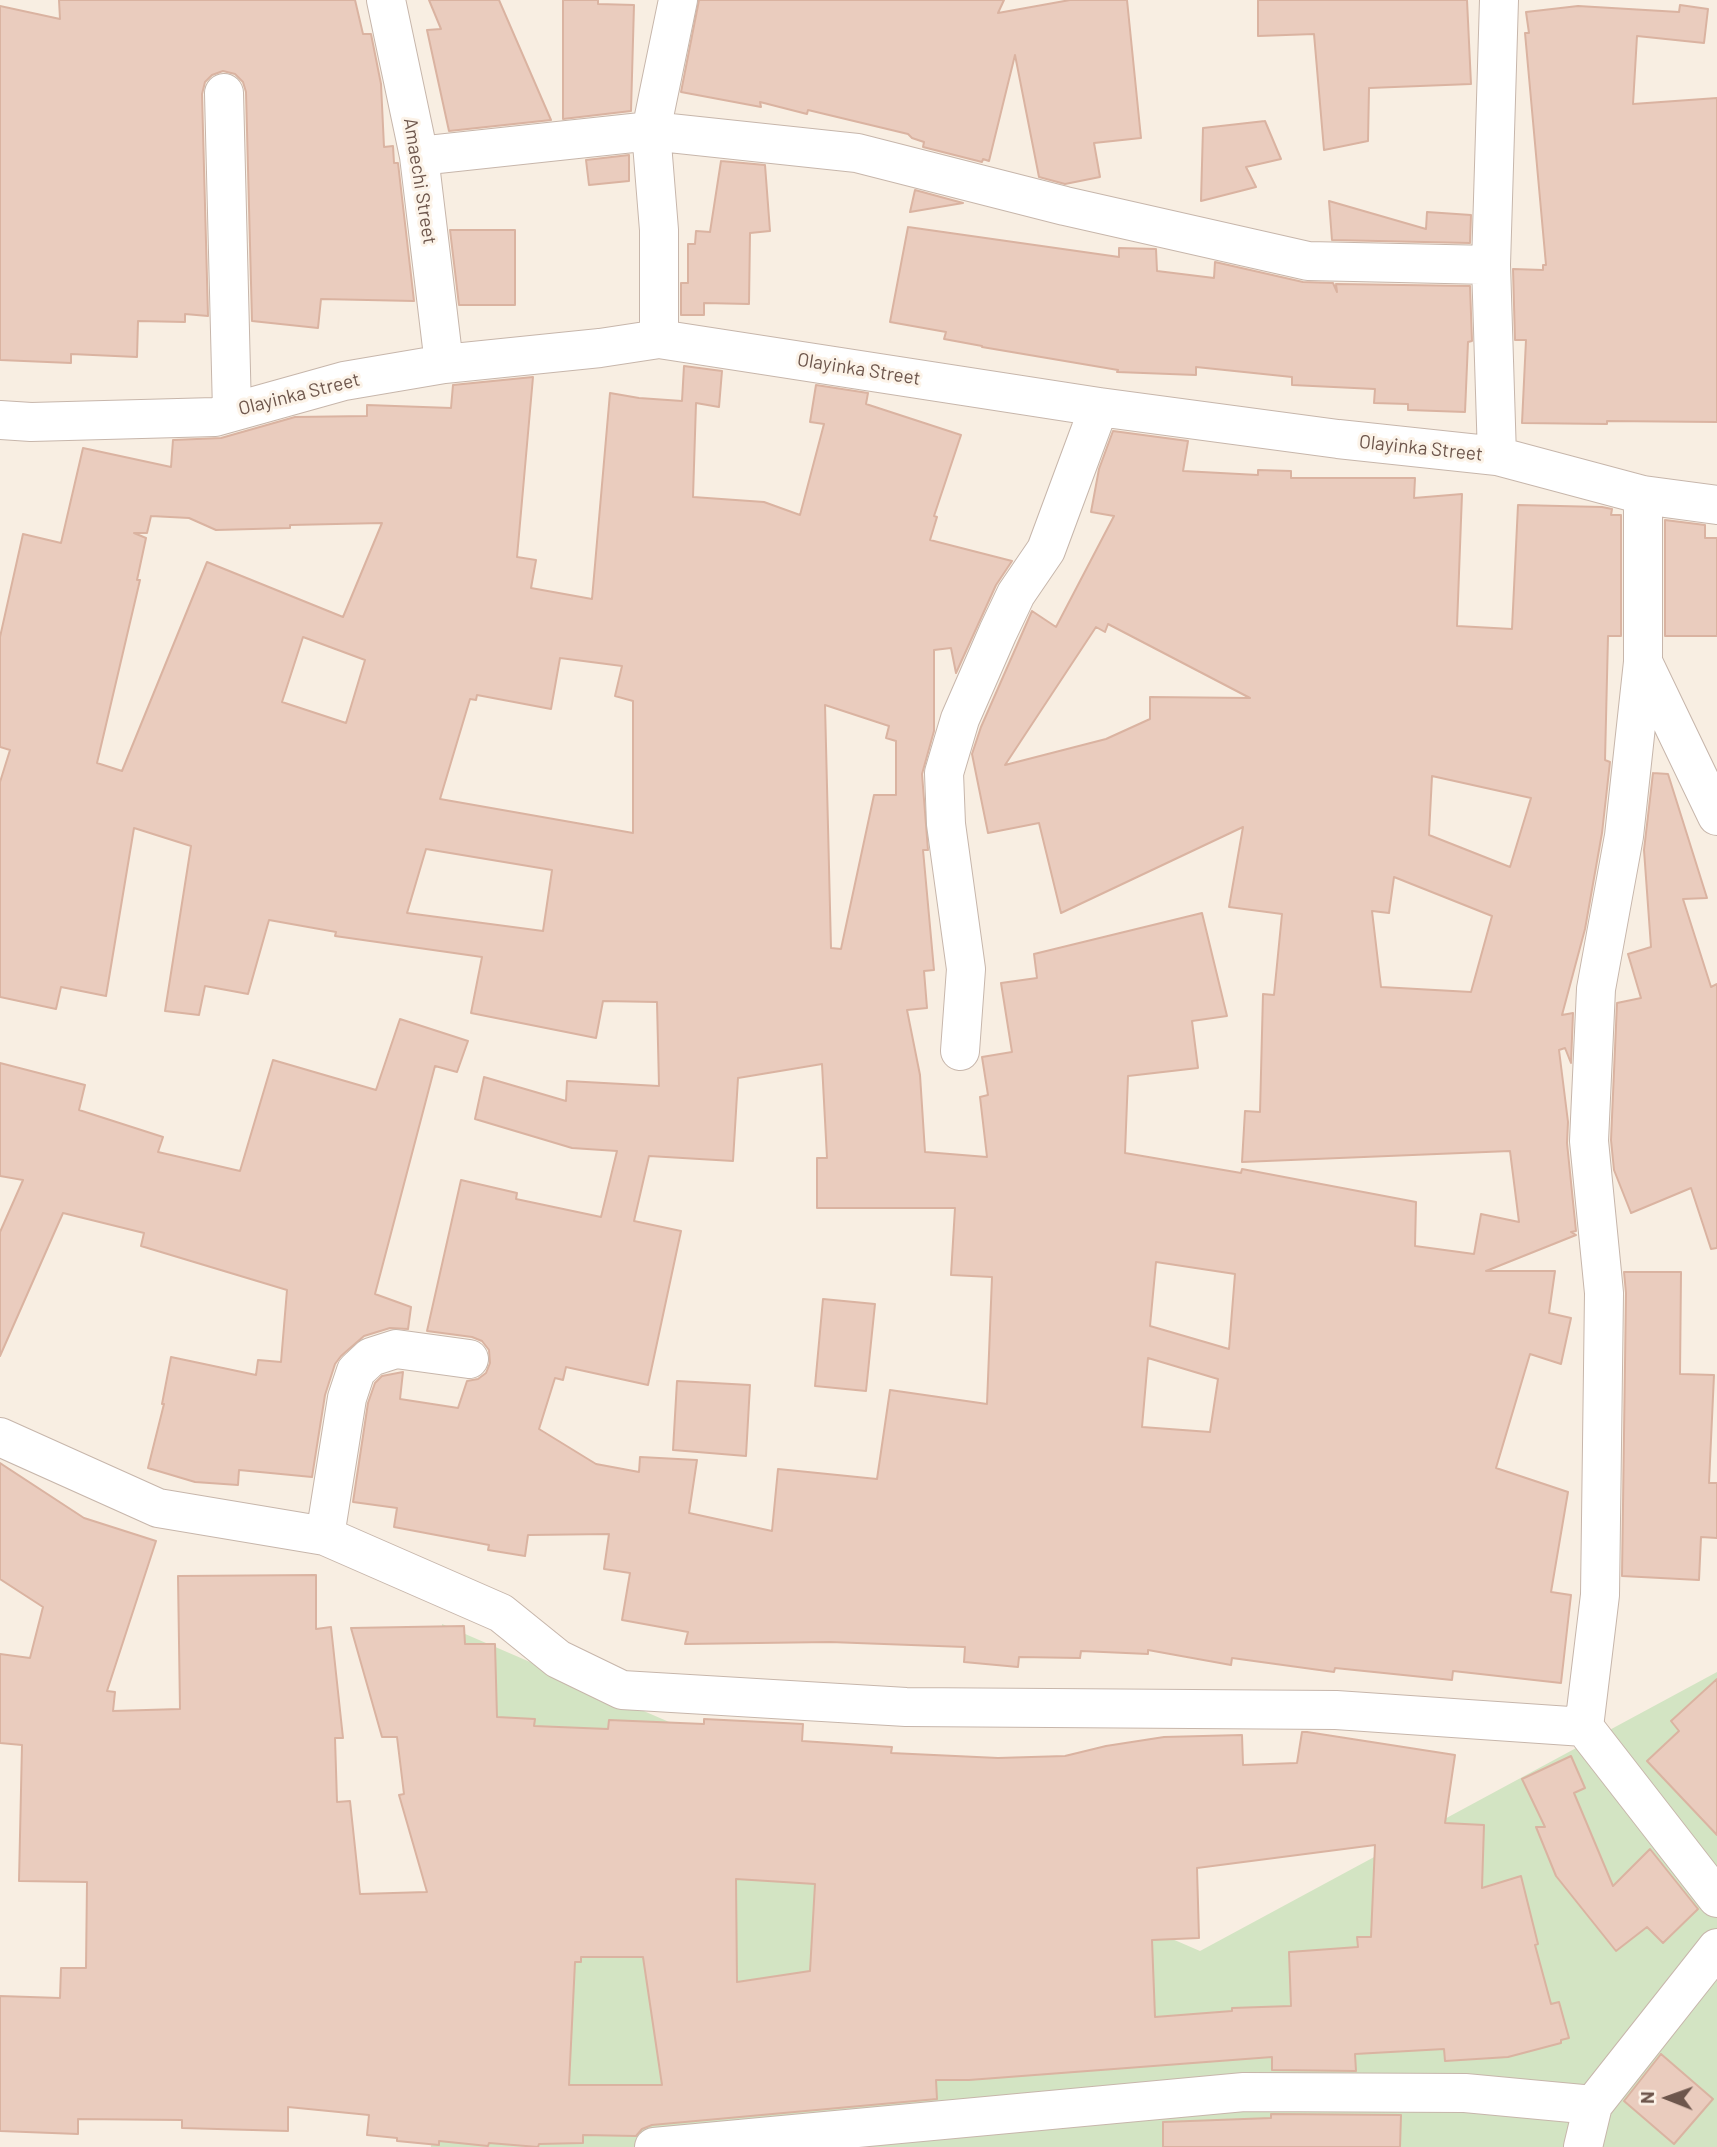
<!DOCTYPE html>
<html>
<head>
<meta charset="utf-8">
<style>
  body { margin:0 }
  #map { position:relative; width:1717px; height:2147px; overflow:hidden; background:#f8eee2; font-family:Barlow,sans-serif }
  canvas { display:block }
  .north { position:absolute; left:1633px; top:2063px; width:70px; height:70px; -webkit-text-stroke:5px #fcf3e8; paint-order:stroke; rotate:271deg; font-size:19px; font-weight:700; line-height:28px; text-align:center; color:#6d564c }
  .north::after { content:''; display:block; margin:auto; width:24px; height:32px; background:#6d564c; clip-path:polygon(50% 0,100% 100%,50% 72%,0 100%) }
</style>
</head>
<body>
<div id="map">
<canvas width="1717" height="2147"></canvas>
<div class="north">N</div>
</div>
<script>
const c = document.querySelector('canvas').getContext('2d');
c.lineJoin = 'round';
function paint(path, color) { c.fillStyle = color; c.fill(path, 'evenodd'); }
const toPath = rows => new Path2D(rows.map(r => 'M' + r).join(''));
function trace(path, color, width, dash) { c.strokeStyle = color; c.lineWidth = width; c.lineCap = dash ? 'butt' : 'round'; c.setLineDash(dash || []); c.stroke(path); }
function label(font, color, halo, rows, align = 'center') {
  c.font = font + ' Barlow,sans-serif'; c.lineWidth = 6; c.setLineDash([]); c.textBaseline = 'middle'; c.strokeStyle = halo; c.fillStyle = color; for (const [text, x, y, turn = 0] of rows) {
    c.save(); c.translate(x, y); c.rotate((+turn || 0) * Math.PI / 180); c.textAlign = isNaN(turn) ? turn : align; if (halo) c.strokeText(text, 0, 0); c.fillText(text, 0, 0); c.restore();
  }
}
paint(toPath([
  [442,1624,1200,1951,1717,1672,1717,2147,431,2147]
]), '#d3e4c3');
const building = toPath([
  [59,0,355,0,363,34,371,34,381,84,384,147,393,146,394,163,398,163,414,301,321,299,318,328,252,321,246,92,243,82,235,74,223,71,212,75,205,82,202,94,208,316,185,314,185,322,138,321,137,357,71,354,71,363,0,360,0,6,60,19,59,0],
  [429,0,499,0,551,120,449,131,427,30,441,29,429,0],
  [563,0,598,0,598,4,634,5,631,111,563,119,563,0],
  [699,0,1004,0,998,13,1070,0,1127,0,1141,138,1094,143,1100,177,1065,184,1039,177,1015,55,989,161,983,159,982,162,923,147,924,142,912,138,908,134,808,110,807,114,760,102,761,107,681,92,699,0],
  [1258,0,1467,0,1471,84,1369,88,1368,141,1324,150,1314,34,1258,36,1258,0],
  [1680,5,1708,9,1704,43,1637,36,1633,104,1717,98,1717,422,1607,421,1607,424,1522,423,1526,340,1515,340,1513,269,1543,270,1543,265,1546,265,1525,33,1529,33,1526,12,1578,6,1679,12,1680,5],
  [1265,121,1281,159,1246,167,1256,187,1201,201,1203,128,1265,121],
  [629,155,629,181,589,185,586,160,629,155],
  [721,161,765,165,770,231,750,233,749,304,704,303,704,315,681,315,681,283,688,283,688,244,695,244,696,231,710,232,721,161],
  [915,190,963,203,910,212,915,190],
  [1329,201,1426,229,1427,212,1471,215,1470,243,1332,240,1329,201],
  [908,227,1119,257,1119,248,1156,249,1157,271,1214,278,1215,262,1303,282,1333,283,1337,292,1336,284,1470,286,1472,341,1468,342,1465,412,1408,410,1408,404,1374,403,1375,389,1292,385,1292,377,1196,367,1196,375,1117,372,1118,370,982,347,982,346,944,339,946,332,890,322,908,227],
  [450,230,515,230,515,305,459,305,450,230],
  [684,366,722,371,719,407,696,403,693,497,764,502,800,515,824,424,810,422,816,385,868,393,866,404,961,435,934,516,937,517,930,540,1012,561,996,585,956,673,951,648,934,650,934,731,922,774,928,850,923,850,934,970,924,971,927,1008,907,1010,920,1075,925,1152,987,1157,980,1097,988,1095,982,1057,1012,1052,1001,983,1037,978,1034,954,1202,913,1227,1016,1192,1021,1198,1068,1128,1076,1125,1153,1241,1173,1242,1169,1416,1202,1415,1246,1474,1254,1481,1214,1519,1222,1510,1151,1242,1162,1245,1111,1260,1112,1263,994,1274,995,1282,914,1229,907,1243,827,1061,913,1039,823,988,833,972,754,981,727,1032,611,1056,627,1114,516,1091,512,1099,469,1113,431,1188,441,1183,471,1258,475,1258,470,1291,471,1291,478,1415,478,1414,498,1462,494,1457,626,1512,629,1518,505,1602,507,1612,509,1611,515,1621,515,1621,636,1608,636,1605,760,1610,762,1602,833,1585,929,1562,1015,1573,1013,1571,1063,1565,1048,1559,1050,1568,1122,1567,1143,1576,1231,1571,1232,1576,1235,1486,1271,1555,1271,1549,1313,1571,1318,1561,1364,1530,1354,1496,1468,1568,1492,1551,1592,1571,1595,1561,1683,1453,1671,1452,1680,1335,1668,1334,1672,1232,1658,1231,1665,1148,1650,1148,1654,1081,1651,1080,1658,1019,1657,1018,1667,964,1662,965,1647,830,1642,685,1644,688,1632,622,1620,630,1573,604,1569,609,1534,528,1535,525,1556,488,1550,489,1545,394,1527,397,1508,353,1502,368,1403,375,1383,382,1376,403,1372,400,1399,458,1408,467,1381,478,1379,486,1373,490,1363,489,1350,482,1341,472,1337,427,1331,461,1180,517,1193,516,1199,601,1217,617,1151,572,1148,475,1119,484,1077,566,1101,567,1081,659,1086,657,1002,603,1001,596,1038,471,1013,482,957,335,936,336,932,269,920,248,994,205,986,199,1015,165,1011,191,846,134,828,106,996,61,987,56,1009,0,997,0,782,10,750,0,747,0,637,23,534,61,543,83,448,171,467,173,440,221,438,295,417,367,416,367,405,451,408,453,385,533,377,517,557,536,560,531,588,592,599,610,393,639,398,682,401,684,366],
  [151,516,189,518,216,530,290,528,290,525,382,523,343,617,207,562,122,771,97,763,140,580,137,580,146,538,134,533,147,533,151,516],
  [1108,624,1250,698,1150,697,1150,719,1106,739,1005,765,1096,627,1105,632,1108,624],
  [303,637,365,660,346,723,282,702,303,637],
  [560,658,622,666,615,696,633,701,633,833,440,799,470,699,476,700,477,695,551,709,560,658],
  [825,705,889,726,886,738,896,741,896,795,874,795,841,949,831,948,825,705],
  [1432,776,1531,798,1510,867,1429,835,1432,776],
  [426,849,552,870,543,931,407,913,426,849],
  [1394,877,1492,916,1471,992,1381,987,1372,911,1389,913,1394,877],
  [822,1064,827,1158,817,1158,817,1208,955,1208,951,1275,992,1277,987,1404,890,1390,877,1479,778,1469,772,1531,689,1513,697,1460,640,1457,639,1472,596,1464,539,1429,555,1378,563,1380,566,1367,648,1385,681,1231,634,1221,649,1156,733,1161,738,1078,822,1064],
  [1156,1262,1235,1274,1229,1349,1150,1326,1156,1262],
  [1148,1358,1218,1379,1210,1432,1142,1427,1148,1358],
  [1665,520,1705,525,1705,538,1717,538,1717,636,1665,636,1665,520],
  [1653,773,1668,774,1707,898,1683,899,1711,987,1717,984,1717,1248,1711,1249,1691,1188,1631,1213,1614,1170,1611,1140,1617,1003,1641,998,1628,954,1651,947,1644,850,1653,773],
  [400,1019,468,1041,457,1072,435,1066,375,1294,411,1307,408,1329,390,1328,364,1336,341,1356,335,1364,325,1395,312,1477,239,1470,238,1485,195,1482,148,1468,164,1404,162,1404,171,1357,256,1375,258,1360,281,1362,287,1290,141,1246,144,1233,63,1213,0,1356,0,1232,23,1180,0,1176,0,1063,85,1085,79,1110,163,1137,158,1152,240,1171,273,1060,376,1090,400,1019],
  [1624,1272,1681,1272,1680,1374,1714,1375,1709,1483,1717,1483,1717,1538,1701,1537,1699,1580,1622,1576,1626,1293,1624,1272],
  [823,1299,875,1304,866,1391,815,1386,823,1299],
  [677,1381,750,1385,746,1456,673,1450,677,1381],
  [0,1463,84,1518,156,1541,107,1691,115,1692,113,1711,180,1709,178,1576,316,1575,316,1629,331,1627,343,1738,335,1738,337,1802,350,1801,360,1894,427,1892,399,1795,404,1794,397,1737,382,1737,351,1628,464,1626,465,1644,495,1644,497,1717,535,1719,534,1726,608,1729,609,1720,704,1724,704,1719,803,1724,802,1741,892,1747,891,1753,998,1758,1065,1756,1106,1746,1164,1737,1242,1735,1243,1765,1297,1763,1302,1732,1307,1732,1455,1755,1445,1823,1484,1825,1482,1888,1521,1876,1538,1944,1535,1945,1551,2004,1559,2002,1569,2038,1561,2040,1561,2043,1508,2057,1445,2061,1444,2049,1355,2054,1356,2071,1272,2070,1272,2057,969,2080,936,2080,937,2099,652,2125,642,2129,636,2136,583,2135,583,2143,539,2144,538,2147,489,2143,488,2146,439,2141,439,2145,397,2141,397,2138,367,2135,369,2115,288,2107,288,2131,182,2128,182,2120,78,2119,78,2134,0,2131,0,1996,60,1998,61,1968,86,1968,87,1882,19,1881,22,1745,0,1743,0,1654,30,1658,43,1607,0,1579,0,1463],
  [1375,1845,1371,1937,1357,1937,1358,1947,1289,1952,1291,2006,1232,2008,1232,2011,1155,2017,1152,1940,1199,1938,1197,1868,1375,1845],
  [736,1879,815,1884,810,1971,737,1982,736,1879],
  [581,1957,643,1957,662,2085,569,2085,575,1962,581,1962,581,1957],
  [1717,1679,1717,1835,1647,1761,1679,1731,1671,1721,1717,1679],
  [1571,1756,1585,1788,1574,1793,1613,1886,1650,1849,1698,1909,1663,1943,1647,1927,1616,1951,1556,1876,1536,1827,1545,1827,1522,1779,1571,1756],
  [1661,2054,1713,2099,1674,2144,1624,2101,1661,2054],
  [1271,2114,1401,2115,1400,2147,1163,2147,1163,2122,1271,2118,1271,2114]
]);
paint(building, '#eaccbe');
trace(building, '#dab3a1', 2);
const minor = toPath([
  [386,0,419,156,444,364],
  [224,93,232,411],
  [419,156,651,131,857,153,1065,206,1308,261,1491,265],
  [659,339,659,230,651,131,678,0],
  [0,420,31,422,215,417,344,381,444,364,600,348,659,339,1099,407,1338,439,1497,456,1643,495,1717,505],
  [1497,456,1491,265,1499,0],
  [1643,495,1643,662,1717,816],
  [1643,662,1624,836,1596,989,1589,1141,1604,1293,1600,1595,1584,1727,1717,1898],
  [960,1051,966,969,946,824,944,773,960,719,998,632,1016,594,1046,550,1099,407],
  [0,1437,158,1508,325,1536,501,1613,558,1659,622,1690,906,1707,1336,1710,1584,1727],
  [325,1536,347,1398,356,1371,371,1357,396,1349,469,1359],
  [654,2147,1244,2092,1465,2093,1593,2105],
  [1583,2147,1593,2105,1717,1948]
]);
trace(minor, '#c7b6ab', 40);
trace(minor, '#fff', 38);
label('19px', '#6d564c', '#fcf3e8', [
  ["Amaechi Street",420,181,81],
  ["Olayinka Street",859,369,9],
  ["Olayinka Street",299,394,-14],
  ["Olayinka Street",1421,448,6]
]);
</script>
</body>
</html>
